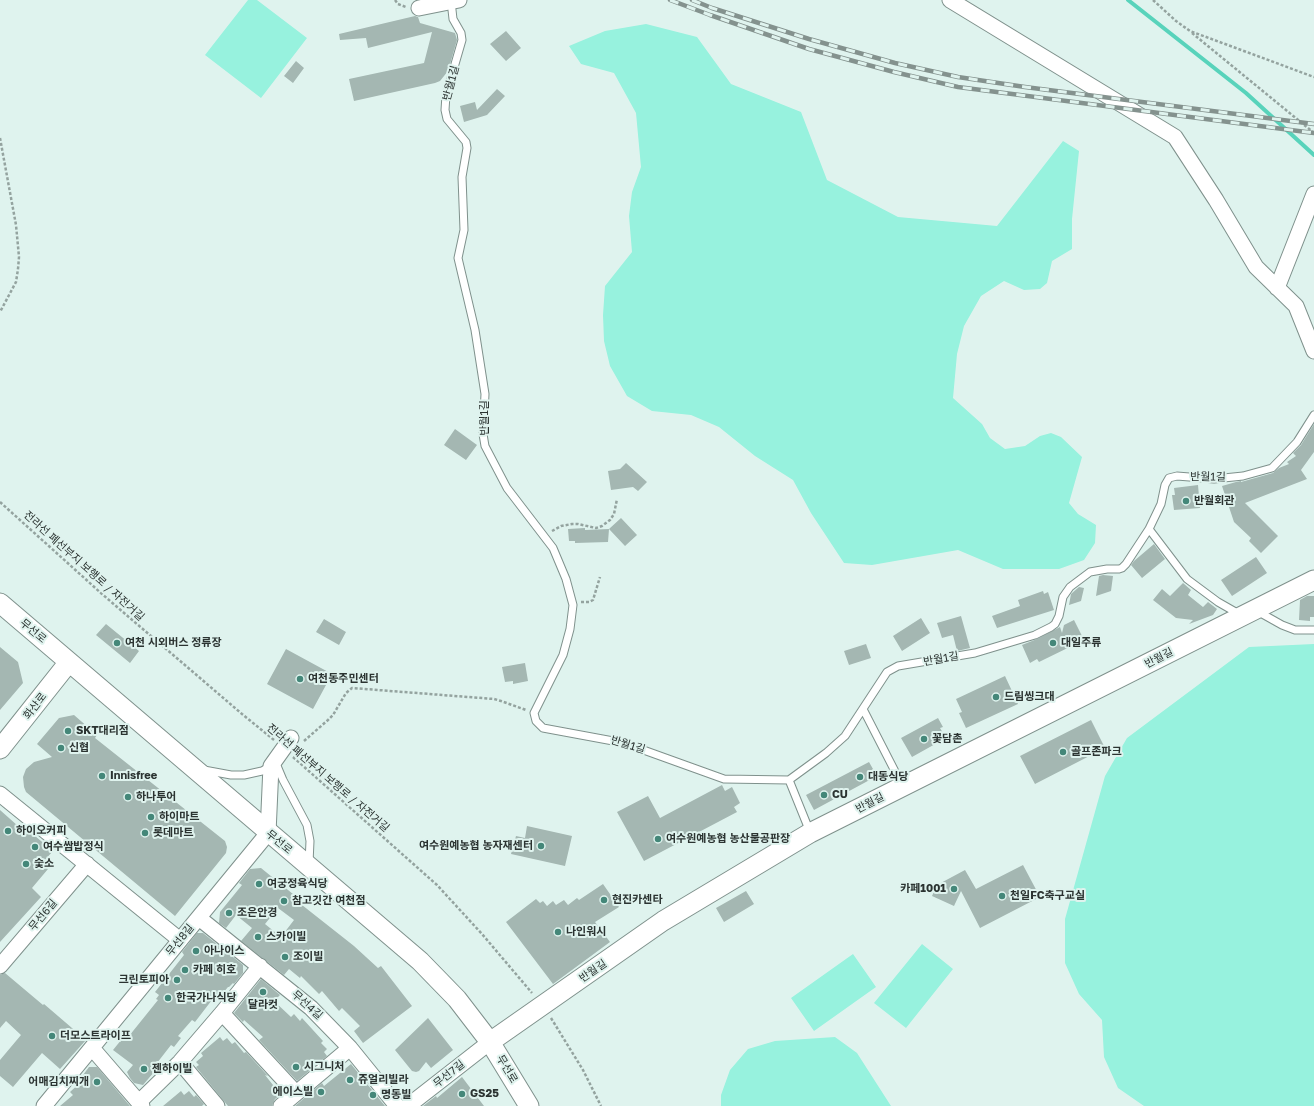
<!DOCTYPE html>
<html>
<head>
<meta charset="utf-8">
<style>
  body { margin:0 }
  canvas { display:block; background:#dff3ee }
</style>
</head>
<body>
<canvas width="1314" height="1106"></canvas>
<script>
const c = document.querySelector('canvas').getContext('2d');
c.lineJoin = 'round';
function paint(path, color) { c.fillStyle = color; c.fill(path, 'evenodd'); }
const toPath = rows => new Path2D(rows.map(r => 'M' + r).join(''));
function trace(path, color, width, dash) { c.strokeStyle = color; c.lineWidth = width; c.lineCap = dash ? 'butt' : 'round'; c.setLineDash(dash || []); c.stroke(path); }
function label(font, color, halo, rows, align = 'center') {
  c.font = font + ' "Golos Text","Noto Sans KR",sans-serif'; c.lineWidth = 4; c.setLineDash([]); c.textBaseline = 'middle'; c.strokeStyle = halo; c.fillStyle = color; for (const [text, x, y, turn = 0] of rows) {
    c.save(); c.translate(x, y); c.rotate((+turn || 0) * Math.PI / 180); c.textAlign = isNaN(turn) ? turn : align; if (halo) c.strokeText(text, 0, 0); c.fillText(text, 0, 0); c.restore();
  }
}
paint(toPath([
  [248,0,257,0,307,38,261,98,205,55],
  [646,24,697,37,731,84,801,112,827,180,898,217,997,226,1063,141,1079,151,1072,219,1072,249,1052,261,1047,283,1040,289,1024,290,1004,281,981,296,964,326,957,354,953,398,982,424,990,438,1005,449,1025,446,1040,436,1051,433,1061,437,1082,457,1069,503,1078,514,1096,525,1095,543,1084,560,1059,569,1003,569,958,550,872,565,844,563,811,513,793,480,755,456,719,427,691,415,652,411,627,396,610,366,604,341,603,315,605,286,632,252,629,216,632,192,641,167,636,113,614,73,581,64,569,46,605,31],
  [1314,644,1314,1106,1144,1106,1118,1088,1104,1057,1102,1020,1079,994,1065,963,1065,919,1105,776,1127,738,1249,647],
  [922,944,953,969,906,1028,874,1003],
  [853,954,876,987,814,1031,791,998],
  [835,1037,857,1053,891,1106,721,1106,721,1095,730,1070,748,1049,775,1041]
]), '#97f2de');
trace(toPath([
  [1128,0,1246,93,1314,155]
]), '#58d3bb', 4);
paint(toPath([
  [415,16,418,17,420,23,455,33,457,40,448,71,440,81,435,83,354,101,349,79,424,63,432,32,368,48,366,38,340,40,339,34],
  [506,31,521,48,506,61,490,44],
  [296,61,304,68,293,83,284,76],
  [497,89,505,96,487,115,464,122,460,106,475,102,477,110],
  [1314,424,1314,452,1301,470,1307,479,1245,503,1278,536,1261,553,1249,541,1251,538,1234,522,1222,486,1236,482,1241,481,1241,482,1273,473,1279,468,1289,464,1287,462,1296,456,1293,453,1301,445],
  [455,429,477,445,466,460,444,445],
  [626,463,647,482,638,491,633,487,611,490,608,471,620,469],
  [1198,485,1200,508,1174,510,1172,495,1175,495,1174,488],
  [621,518,637,535,625,546,609,529],
  [585,528,585,530,609,529,608,542,575,543,575,541,569,541,568,529],
  [1154,544,1165,559,1142,578,1131,565,1134,561],
  [1256,557,1267,573,1232,596,1221,580],
  [1103,575,1113,576,1111,591,1096,596,1099,576],
  [1183,583,1191,590,1188,595,1203,607,1208,602,1217,609,1213,615,1189,624,1193,620,1176,618,1153,600,1162,589,1170,596],
  [1079,587,1084,588,1081,601,1069,605,1071,594],
  [1043,591,1044,594,1048,592,1054,610,997,628,992,616,1020,606,1018,600],
  [1307,596,1314,596,1314,617,1310,617,1310,621,1299,620,1300,600],
  [961,616,970,648,957,651,953,635,942,638,937,623],
  [921,618,930,633,902,651,893,636],
  [324,619,346,632,339,645,316,632],
  [1074,620,1084,640,1039,662,1037,659,1030,663,1022,645,1037,639,1060,627,1062,633,1064,625],
  [106,624,139,651,130,663,96,635],
  [866,644,871,658,849,665,844,651],
  [0,647,18,662,23,683,0,710],
  [286,649,332,674,313,709,267,684],
  [525,663,528,681,513,684,513,681,505,682,502,667],
  [1005,676,1018,704,966,728,959,713,962,712,956,699],
  [74,715,97,735,95,738,225,841,227,847,226,853,175,916,26,792,24,787,23,777,26,769,34,762,52,757,37,744,59,718],
  [938,718,943,727,940,728,946,738,912,757,901,738],
  [1091,720,1105,748,1035,784,1020,756],
  [869,762,877,776,814,810,806,795],
  [722,785,725,791,732,787,740,803,734,807,737,812,644,861,617,812,648,796,660,818],
  [0,810,27,834,29,831,53,851,42,863,48,869,32,888,41,897,0,942],
  [527,826,572,836,565,866,511,854,516,836,525,838],
  [1023,865,1040,897,980,928,961,891,954,906,932,896,937,885,965,870,976,889],
  [261,868,304,903,302,905,354,946,378,968,381,966,412,1006,363,1043,354,1031,360,1026,342,1008,339,1011,322,991,319,994,301,976,300,978,289,969,284,975,241,941,252,928,236,915,226,928,219,923,220,912,242,885,239,883,250,869],
  [278,908,294,920,281,937,265,924],
  [603,884,619,907,595,922,610,942,553,984,506,922,536,899,540,903,543,901,547,906,553,901,556,905,564,900,568,905,577,898,579,900],
  [746,891,754,904,724,922,716,908],
  [197,933,203,933,243,965,243,973,234,984,233,983,229,987,228,987,218,999,215,996,195,1022,192,1020,178,1036,181,1038,174,1047,171,1045,157,1063,160,1065,143,1085,134,1083,130,1078,127,1072,133,1065,113,1050,126,1034,129,1036,158,1000,156,999,159,995,155,992,184,955,182,952],
  [5,973,43,1005,44,1004,86,1040,60,1069,42,1053,13,1087,0,1076,0,1060,21,1035,6,1021,0,1028,0,975],
  [261,979,280,995,274,1001,291,1017,294,1014,300,1021,302,1018,323,1041,321,1043,327,1049,324,1052,327,1056,297,1081,259,1040,263,1037,244,1020,243,1022,234,1013],
  [428,1018,453,1050,431,1068,426,1062,419,1071,416,1072,412,1071,395,1050],
  [220,1037,223,1041,227,1038,232,1044,235,1042,244,1053,246,1052,268,1076,265,1075,281,1095,275,1099,272,1106,228,1106,196,1067,199,1065,196,1062,203,1056,201,1053],
  [351,1064,385,1106,295,1106,322,1083,324,1086],
  [89,1067,97,1067,130,1106,60,1106,73,1095,70,1092,82,1081,80,1079],
  [462,1077,484,1106,423,1106,436,1096,437,1098],
  [181,1091,184,1095,189,1091,194,1097,196,1095,204,1104,202,1106,163,1106]
]), '#a4b7b2');
const service = toPath([
  [451,1,453,19,461,33,462,40,446,95,445,110,447,119,466,142,467,148,462,177,464,230,458,258,475,330,485,394,483,434,485,446,507,488,553,548,566,579,573,605,570,629,563,655,534,713,536,721,543,728,624,743,724,779,789,780,826,753,845,736,887,672,898,666,975,653,1035,635,1051,627,1055,624,1059,616,1063,597,1070,587,1090,572,1107,569,1119,569,1122,568,1126,564,1149,529,1161,504,1165,485,1169,478,1177,476,1214,479,1243,476,1272,468,1297,442,1314,415],
  [1149,529,1187,579,1218,602,1239,614],
  [1257,611,1282,625,1295,630,1314,630],
  [863,709,903,787],
  [275,761,283,780,307,825,310,841,309,863],
  [204,770,231,775,244,775,262,771,271,766],
  [789,780,810,832]
]);
const minor = toPath([
  [950,0,1175,137,1216,200,1256,267,1296,306,1314,351],
  [419,8,459,0],
  [1277,288,1314,194],
  [0,794,180,940],
  [199,918,311,1008,350,1048,397,1106],
  [0,966,87,864],
  [222,1013,296,1093],
  [92,1048,142,1106],
  [180,1062,217,1106],
  [139,1102,180,1062,222,1013,260,966],
  [44,1106,268,833,271,766,291,738],
  [281,1106,350,1048],
  [408,1106,490,1042]
]);
const tertiary = toPath([
  [0,603,420,961,457,999,490,1042,529,1106],
  [0,749,69,662],
  [490,1042,663,921,810,833,1314,580]
]);
trace(service, '#7f918c', 9);
trace(minor, '#7f918c', 17);
trace(tertiary, '#7f918c', 21);
trace(toPath([
  [395,0,398,4,406,7],
  [1153,0,1176,21,1190,31,1314,77],
  [1192,33,1314,133],
  [0,138,16,225,19,257,18,269,16,282,0,312],
  [0,502,102,594,242,714,274,740],
  [552,531,561,526,572,524,578,524,596,528,602,526,610,520,614,514,617,499],
  [581,602,589,602,593,600,600,577],
  [304,741,328,720,333,715,346,693,352,688,494,699,501,701,526,710],
  [293,757,437,885,482,934,532,993],
  [551,1018,583,1070,601,1106]
]), '#94a39f', 2.5, [3, 2]);
trace(service, '#fff', 7);
trace(minor, '#fff', 15);
trace(tertiary, '#fff', 19);
const rail = toPath([
  [670,0,710,15,809,49,894,72,958,87,1314,133],
  [692,0,712,8,809,39,895,63,958,77,1025,87,1314,124]
]);
trace(rail, '#84928e', 4.5);
trace(rail, '#dff3ee', 3, [9]);
for (const [x, y, r, color] of [
  [1186,501,4,"#448779"],
  [117,643,4,"#448779"],
  [1053,643,4,"#448779"],
  [300,679,4,"#448779"],
  [996,697,4,"#448779"],
  [68,731,4,"#448779"],
  [924,739,4,"#448779"],
  [61,748,4,"#448779"],
  [1063,752,4,"#448779"],
  [102,776,4,"#448779"],
  [860,777,4,"#448779"],
  [824,795,4,"#448779"],
  [128,797,4,"#448779"],
  [151,817,4,"#448779"],
  [8,831,4,"#448779"],
  [145,833,4,"#448779"],
  [658,839,4,"#448779"],
  [541,846,4,"#448779"],
  [35,847,4,"#448779"],
  [26,864,4,"#448779"],
  [259,884,4,"#448779"],
  [954,889,4,"#448779"],
  [1002,896,4,"#448779"],
  [604,900,4,"#448779"],
  [284,901,4,"#448779"],
  [229,913,4,"#448779"],
  [558,932,4,"#448779"],
  [258,937,4,"#448779"],
  [196,951,4,"#448779"],
  [285,957,4,"#448779"],
  [185,970,4,"#448779"],
  [177,980,4,"#448779"],
  [263,992,4,"#448779"],
  [168,998,4,"#448779"],
  [52,1036,4,"#448779"],
  [296,1067,4,"#448779"],
  [144,1069,4,"#448779"],
  [350,1080,4,"#448779"],
  [97,1082,4,"#448779"],
  [321,1092,4,"#448779"],
  [462,1094,4,"#448779"],
  [373,1095,4,"#448779"]
]) { const dot = new Path2D(); dot.arc(x, y, r, 0, 2 * Math.PI); c.fillStyle = color; c.fill(dot); trace(dot, '#dff3ee', 1.5); }
label('11px', '#2b3331', '#dff3ee', [
  ["반월1길",451,83,-75],
  ["반월1길",485,418,-90],
  ["반월1길",1208,477,1],
  ["전라선 폐선부지 보행로 / 자전거길",84,566,42],
  ["무선로",33,631,40],
  ["반월길",1159,658,-27],
  ["반월1길",941,659,-10],
  ["화산로",35,706,-52],
  ["반월1길",628,745,17],
  ["전라선 폐선부지 보행로 / 자전거길",328,778,41],
  ["반월길",870,803,-27],
  ["무선로",279,842,40],
  ["무선6길",43,915,-50],
  ["무선8길",180,940,-51],
  ["반월길",593,971,-35],
  ["무선4길",307,1005,42],
  ["무선로",507,1069,59],
  ["무선7길",449,1074,-38]
]);
label('bold 11px', '#2b3331', '#dff3ee', [
  ["반월회관",1194,501],
  ["여천 시외버스 정류장",125,643],
  ["대일주류",1061,643],
  ["여천동주민센터",308,679],
  ["드림씽크대",1004,697],
  ["SKT대리점",76,731],
  ["꽃담촌",932,739],
  ["신협",69,748],
  ["골프존파크",1071,752],
  ["Innisfree",110,776],
  ["대동식당",868,777],
  ["CU",832,795],
  ["하나투어",136,797],
  ["하이마트",159,817],
  ["하이오커피",16,831],
  ["롯데마트",153,833],
  ["여수원예농협 농산물공판장",666,839],
  ["여수원예농협 농자재센터",533,846,"right"],
  ["여수쌈밥정식",43,847],
  ["숯소",34,864],
  ["여궁정육식당",267,884],
  ["카페1001",946,889,"right"],
  ["천일FC축구교실",1010,896],
  ["현진카센타",612,900],
  ["참고깃간 여천점",292,901],
  ["조은안경",237,913],
  ["나인워시",566,932],
  ["스카이빌",266,937],
  ["아나이스",204,951],
  ["조이빌",293,957],
  ["카페 히호",193,970],
  ["크린토피아",169,980,"right"],
  ["한국가나식당",176,998],
  ["달라컷",263,1005,"center"],
  ["더모스트라이프",60,1036],
  ["시그니처",304,1067],
  ["젠하이빌",152,1069],
  ["쥬얼리빌라",358,1080],
  ["어매김치찌개",89,1082,"right"],
  ["에이스빌",313,1092,"right"],
  ["GS25",470,1094],
  ["명동빌",381,1095]
], 'left');
</script>
</body>
</html>
